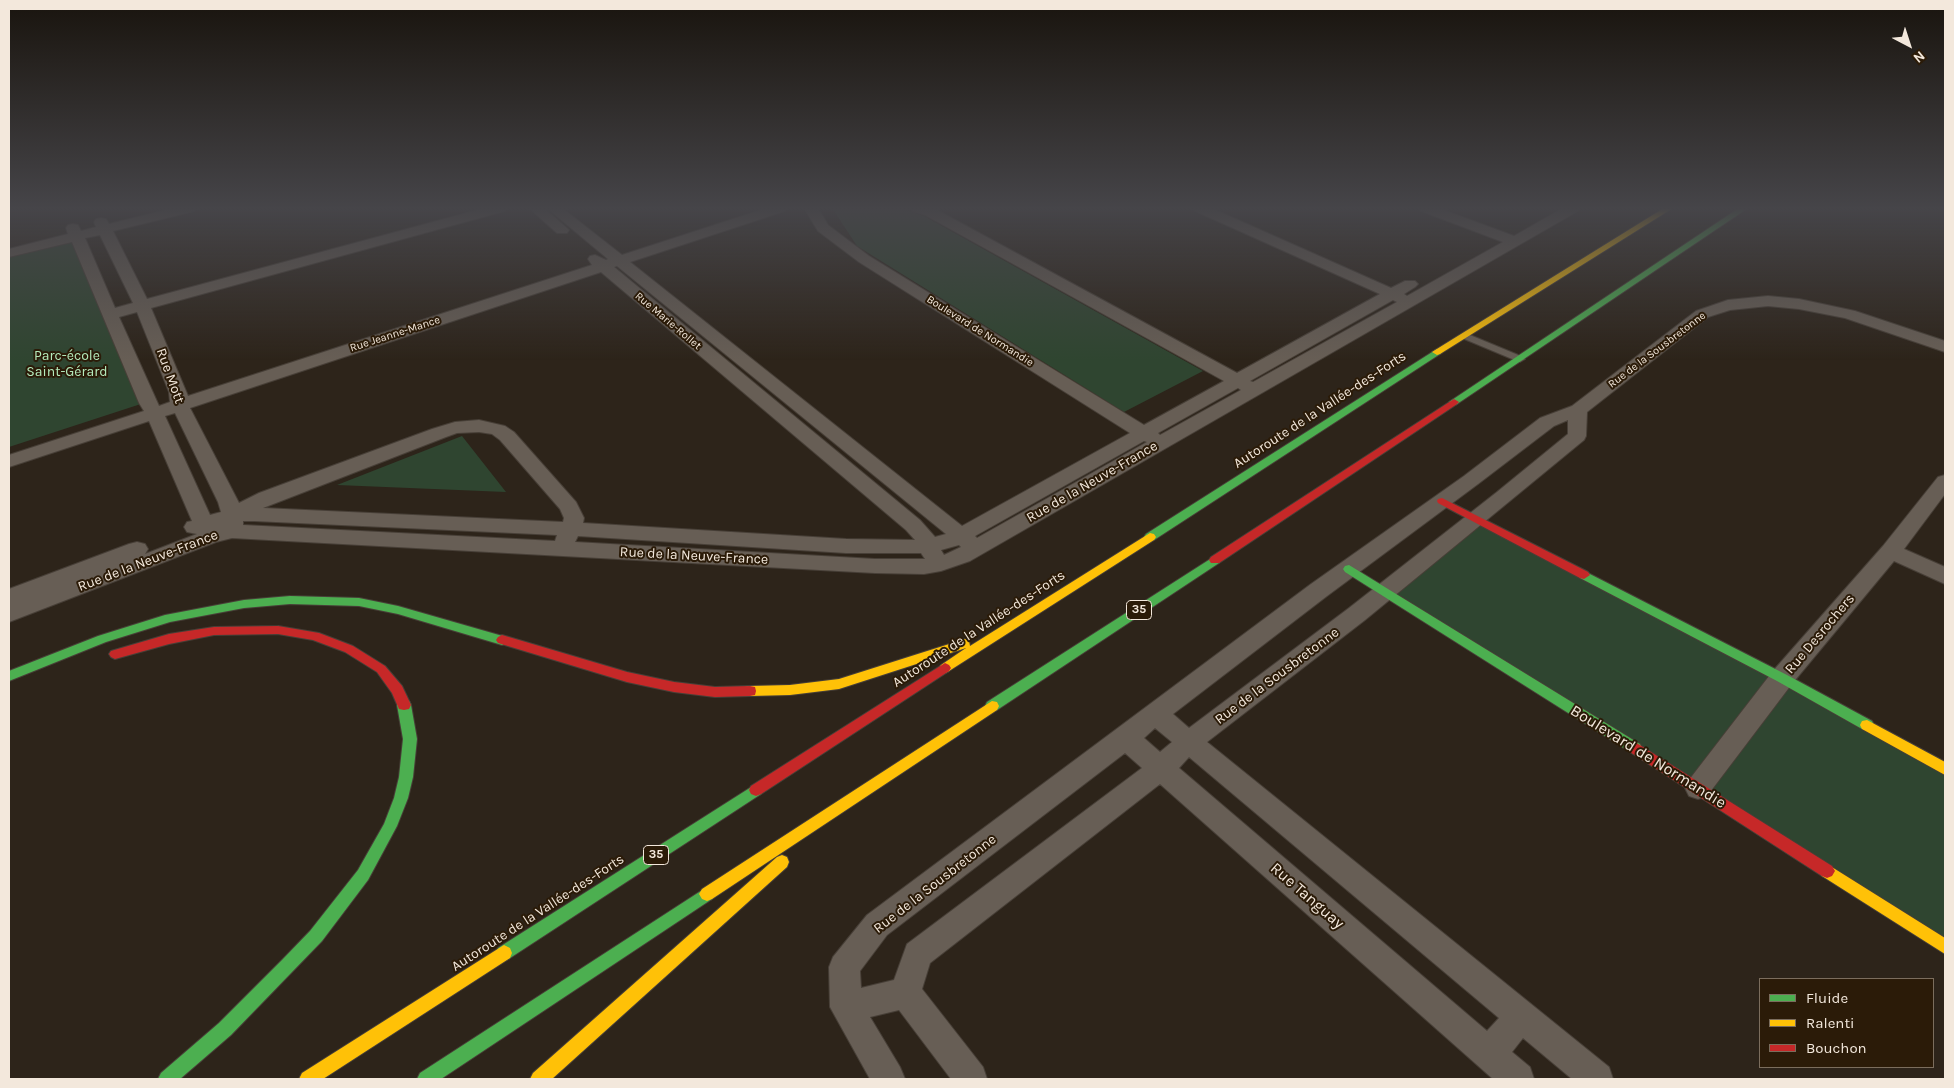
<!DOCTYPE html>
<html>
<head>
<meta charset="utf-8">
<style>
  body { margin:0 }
  #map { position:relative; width:1954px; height:1088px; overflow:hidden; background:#2d241a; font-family:Karla,sans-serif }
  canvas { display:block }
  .frame { position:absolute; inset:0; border:10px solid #f3e8dc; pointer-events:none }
  .legend { position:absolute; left:1759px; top:978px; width:175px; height:90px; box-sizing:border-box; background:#2b1b08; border:1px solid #7b6d5d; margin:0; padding:6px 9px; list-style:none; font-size:15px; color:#f3e8dc }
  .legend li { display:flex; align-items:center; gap:10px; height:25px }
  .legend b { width:25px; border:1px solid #7b6d5d }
  .north { position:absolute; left:1884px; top:20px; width:50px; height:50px; -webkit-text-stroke:4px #2b1b08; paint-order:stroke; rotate:140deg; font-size:14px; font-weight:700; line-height:20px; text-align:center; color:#f3e8dc }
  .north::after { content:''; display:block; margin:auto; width:18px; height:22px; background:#f3e8dc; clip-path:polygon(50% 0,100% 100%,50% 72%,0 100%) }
</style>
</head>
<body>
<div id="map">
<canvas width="1954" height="1088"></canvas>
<div class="frame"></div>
<ul class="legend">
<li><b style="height:6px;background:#4caf50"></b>Fluide</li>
<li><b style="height:6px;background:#ffc107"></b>Ralenti</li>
<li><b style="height:6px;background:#c62828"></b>Bouchon</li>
</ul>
<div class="north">N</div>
</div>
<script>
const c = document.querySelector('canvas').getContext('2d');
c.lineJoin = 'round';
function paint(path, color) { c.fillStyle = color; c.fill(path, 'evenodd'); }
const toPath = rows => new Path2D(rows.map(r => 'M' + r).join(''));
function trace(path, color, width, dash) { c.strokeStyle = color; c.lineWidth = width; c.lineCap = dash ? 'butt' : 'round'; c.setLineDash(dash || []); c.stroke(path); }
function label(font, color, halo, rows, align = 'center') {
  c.font = font + ' Karla,sans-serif'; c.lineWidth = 4; c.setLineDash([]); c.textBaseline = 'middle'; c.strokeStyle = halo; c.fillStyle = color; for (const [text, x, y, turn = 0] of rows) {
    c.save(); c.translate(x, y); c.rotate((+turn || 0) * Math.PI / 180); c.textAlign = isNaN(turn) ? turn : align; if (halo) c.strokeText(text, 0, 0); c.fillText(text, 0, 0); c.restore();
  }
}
paint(toPath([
  [832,208,901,208,924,216,1203,371,1124,412,857,246],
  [76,236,147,402,9,447,9,253],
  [462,436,506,492,337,485],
  [1477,520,1782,678,1945,769,1945,948,1387,591]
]), '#2f4530');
const lane = toPath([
  [1465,333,1523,357,1525,359,1520,362,1517,361,1462,338,1461,336,1465,333]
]);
const street = toPath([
  [174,208,197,208,195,211,113,231,147,299,485,208,507,208,505,211,151,308,188,396,592,265,588,259,590,256,595,255,606,260,608,259,547,208,562,208,622,255,767,208,787,208,785,211,630,262,962,526,1130,433,859,262,818,231,804,208,818,208,828,225,869,256,1144,425,1224,381,925,215,912,211,910,208,935,209,1237,373,1380,294,1195,211,1193,208,1211,208,1391,288,1405,281,1415,281,1418,284,1415,287,1404,294,1407,296,1503,242,1421,211,1419,208,1438,208,1514,236,1563,208,1580,208,1578,211,970,561,941,571,924,574,875,573,232,538,216,542,9,622,9,605,12,604,9,605,9,589,129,544,137,542,145,544,148,549,145,554,197,534,187,532,184,527,187,522,192,521,149,421,9,467,9,455,144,411,139,403,72,242,9,257,9,249,68,234,66,228,68,225,73,224,78,225,81,231,96,227,94,222,96,219,101,218,106,219,109,224,174,208],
  [100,235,133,303,115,308,85,238,100,235],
  [617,266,946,534,935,537,920,520,614,267,617,266],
  [601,272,906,530,915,540,846,539,583,523,584,518,576,502,514,432,505,426,479,420,455,422,432,429,259,493,239,503,190,408,601,272],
  [1393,300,1397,302,1253,382,1250,381,1393,300],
  [137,312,169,392,170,402,159,406,119,317,137,312],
  [1238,388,1241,390,1160,435,1158,433,1238,388],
  [175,413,218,502,221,512,210,515,165,416,175,413],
  [479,432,492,434,500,440,560,509,564,518,563,522,263,508,446,437,457,433,479,432],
  [1144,441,1147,442,977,538,975,536,1144,441],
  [243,521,254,521,557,535,555,541,243,525,243,521],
  [578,536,846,553,921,553,925,559,875,559,575,542,578,536],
  [959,545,961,547,944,555,941,550,959,545],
  [529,208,544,208,569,230,567,233,557,233,529,208],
  [1768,296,1799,299,1855,311,1945,341,1945,352,1845,318,1799,309,1768,306,1730,310,1708,317,1587,412,1586,436,1584,440,1365,620,1207,742,1609,1067,1613,1079,1572,1079,1523,1038,1512,1052,1530,1067,1534,1079,1493,1079,1160,784,930,963,922,989,983,1067,987,1079,951,1079,899,1010,870,1017,900,1067,905,1079,870,1079,830,1007,829,967,833,957,867,915,1311,584,1464,476,1540,418,1572,406,1696,311,1728,300,1768,296],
  [1568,420,1568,434,1497,492,1349,608,1189,728,1173,714,1327,596,1478,484,1554,426,1568,420],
  [1155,728,1172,742,1160,752,1144,738,1155,728],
  [1125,753,1142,768,907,944,894,980,861,988,860,971,887,935,1125,753],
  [1189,757,1499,1018,1487,1031,1179,768,1189,757],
  [1945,475,1945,494,1904,549,1945,567,1945,584,1894,561,1791,685,1707,796,1698,799,1689,796,1685,788,1689,780,1773,671,1883,546,1938,477,1945,475]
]);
const fast = toPath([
  [1739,208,1748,208,1457,404,1454,405,1449,402,1739,208],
  [1437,349,1442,352,1440,354,1154,540,1146,540,1144,537,1146,534,1437,349],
  [1215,556,1221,560,1219,563,997,710,992,711,987,710,985,706,987,702,1215,556],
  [1349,565,1640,744,1642,748,1640,752,1635,754,1630,752,1345,572,1343,569,1345,566,1349,565],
  [1584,571,1787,675,1872,721,1874,725,1872,729,1867,730,1862,729,1777,681,1580,578,1578,575,1580,572,1584,571],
  [290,596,359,598,398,606,506,637,508,640,506,643,502,645,398,614,359,606,290,604,244,608,170,622,106,642,9,681,9,671,98,636,165,615,244,600,290,596],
  [404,700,409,701,411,705,417,739,413,777,408,798,397,826,368,880,322,941,231,1035,180,1079,158,1079,161,1073,219,1023,282,960,310,931,358,870,384,824,394,798,399,777,403,739,397,705,399,701,404,700],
  [756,784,761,786,763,790,761,794,510,958,504,961,498,958,496,953,498,948,756,784],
  [707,887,712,889,715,894,712,899,441,1079,417,1079,420,1073,707,887]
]);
const slow = toPath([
  [1664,208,1673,208,1440,354,1437,355,1432,352,1664,208],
  [1150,533,1154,534,1156,537,1154,540,949,671,945,673,941,671,939,668,941,665,966,648,839,689,790,695,750,696,745,695,744,691,745,687,750,686,790,685,839,679,965,639,969,641,970,646,1150,533],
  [992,701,997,702,999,706,997,710,712,899,707,901,702,899,699,894,702,889,992,701],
  [1867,720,1945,762,1945,775,1862,729,1860,725,1862,721,1867,720],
  [782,855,787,857,789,862,787,867,552,1079,530,1079,533,1073,777,857,782,855],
  [1827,864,1945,938,1945,954,1822,876,1819,871,1822,866,1827,864],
  [504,945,510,948,512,953,510,958,323,1079,299,1079,302,1073,504,945]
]);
const jam = toPath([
  [1454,399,1459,402,1457,404,1219,563,1211,563,1209,560,1211,557,1454,399],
  [1442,498,1588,572,1590,575,1584,579,1580,578,1438,503,1437,501,1438,499,1442,498],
  [278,626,319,633,353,646,385,666,402,686,411,705,409,709,404,710,399,709,392,693,377,672,345,652,313,640,278,634,214,635,169,644,115,659,111,657,109,654,111,651,169,634,214,627,278,626],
  [502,635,627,672,674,682,715,687,750,686,755,687,756,691,755,695,750,696,715,697,674,692,627,682,498,643,496,640,498,637,502,635],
  [945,663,949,665,951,668,949,671,761,794,756,796,751,794,749,790,751,786,945,663],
  [1635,742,1832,866,1835,871,1832,876,1827,878,1822,876,1630,752,1628,748,1630,744,1635,742]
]);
trace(lane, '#473f37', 2);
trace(street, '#473f37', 2);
trace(fast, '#473f37', 2);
trace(slow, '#473f37', 2);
trace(jam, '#473f37', 2);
paint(lane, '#675e55');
paint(street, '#675e55');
paint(fast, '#4caf50');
paint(slow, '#ffc107');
paint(jam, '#c62828');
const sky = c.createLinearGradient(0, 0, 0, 360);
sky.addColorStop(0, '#19140e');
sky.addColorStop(0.58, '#464549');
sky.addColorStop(1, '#46454900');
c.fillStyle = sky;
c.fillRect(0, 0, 1954, 360);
label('11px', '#f3e8dc', '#2b1b08', [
  ["Rue Marie-Rollet",668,321,40],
  ["Boulevard de Normandie",980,331,32],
  ["Rue Jeanne-Mance",395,334,-18],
  ["Rue de la Sousbretonne",1657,350,-37]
]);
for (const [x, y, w] of [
  [1139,610,25],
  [656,855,25]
]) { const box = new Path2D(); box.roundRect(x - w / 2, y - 9.5, w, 19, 4); c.fillStyle = '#2b1b08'; c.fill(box); trace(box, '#f3e8dc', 1); }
label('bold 12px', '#f3e8dc', null, [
  ["35",1139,610],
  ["35",656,855]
]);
label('14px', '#b4ebbc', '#2b1b08', [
  ["Parc-école",67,356],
  ["Saint-Gérard",67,372]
]);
label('14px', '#f3e8dc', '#2b1b08', [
  ["Rue Mott",170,376,70],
  ["Autoroute de la Vallée-des-Forts",1320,410,-33],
  ["Rue de la Neuve-France",1092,482,-30],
  ["Rue de la Neuve-France",694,556,3],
  ["Rue de la Neuve-France",148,561,-21],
  ["Autoroute de la Vallée-des-Forts",979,629,-33],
  ["Rue Desrochers",1820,634,-50],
  ["Rue de la Sousbretonne",1277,676,-37],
  ["Rue de la Sousbretonne",935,884,-38],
  ["Autoroute de la Vallée-des-Forts",538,913,-33]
]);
label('16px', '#f3e8dc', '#2b1b08', [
  ["Boulevard de Normandie",1648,757,32],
  ["Rue Tanguay",1307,896,41]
]);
</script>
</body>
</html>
